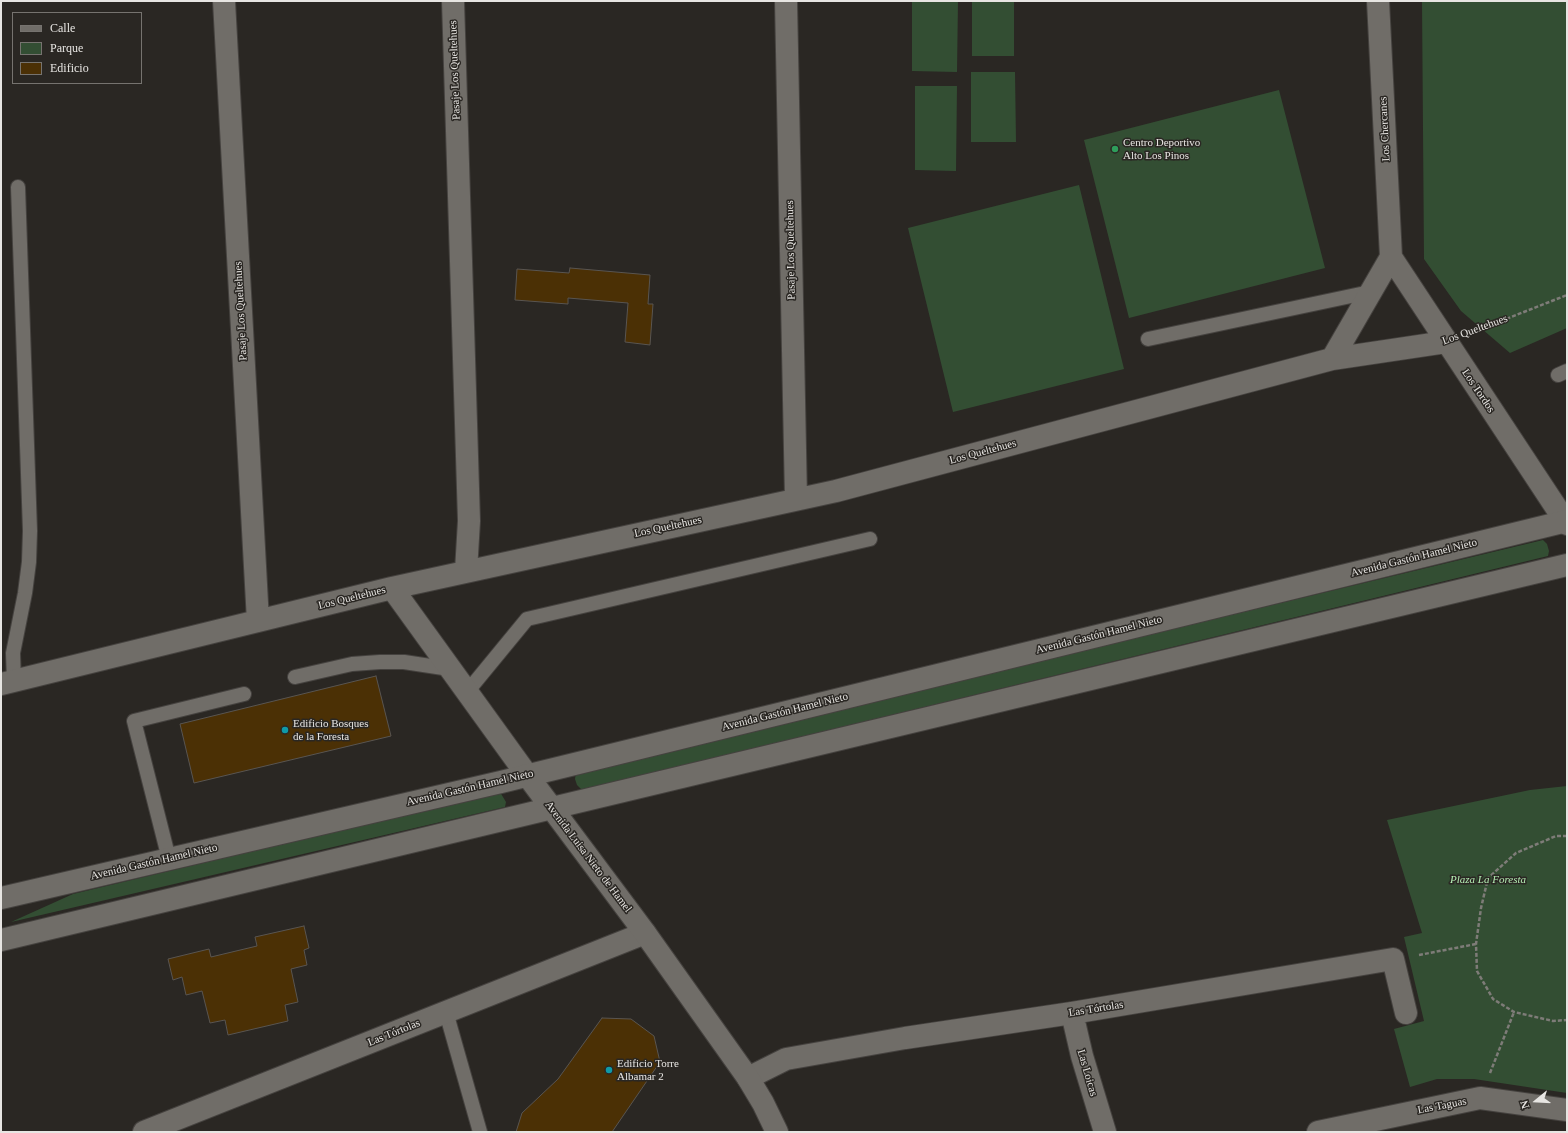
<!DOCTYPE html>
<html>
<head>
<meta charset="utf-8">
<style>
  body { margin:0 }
  #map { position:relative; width:1568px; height:1133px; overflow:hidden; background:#2a2723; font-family:"Times New Roman",serif }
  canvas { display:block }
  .frame { position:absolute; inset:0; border:2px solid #e7e5e2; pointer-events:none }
  .legend { position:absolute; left:12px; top:12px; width:130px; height:72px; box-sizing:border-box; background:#2a2723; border:1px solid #76736f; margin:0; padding:5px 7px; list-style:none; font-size:12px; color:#e7e5e2 }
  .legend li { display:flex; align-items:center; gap:8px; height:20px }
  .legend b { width:20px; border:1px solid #76736f }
  .north { position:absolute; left:1516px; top:1081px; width:40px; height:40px; -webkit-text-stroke:3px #2a2723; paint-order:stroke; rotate:252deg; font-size:11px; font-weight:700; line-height:16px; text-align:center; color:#e7e5e2 }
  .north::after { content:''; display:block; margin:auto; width:14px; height:18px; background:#e7e5e2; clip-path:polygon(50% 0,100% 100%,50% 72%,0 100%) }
</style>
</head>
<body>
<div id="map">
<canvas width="1568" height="1133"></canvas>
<div class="frame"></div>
<ul class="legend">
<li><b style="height:5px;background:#706d68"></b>Calle</li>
<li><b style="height:11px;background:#334e33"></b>Parque</li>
<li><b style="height:11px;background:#4b3005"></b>Edificio</li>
</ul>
<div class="north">N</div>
</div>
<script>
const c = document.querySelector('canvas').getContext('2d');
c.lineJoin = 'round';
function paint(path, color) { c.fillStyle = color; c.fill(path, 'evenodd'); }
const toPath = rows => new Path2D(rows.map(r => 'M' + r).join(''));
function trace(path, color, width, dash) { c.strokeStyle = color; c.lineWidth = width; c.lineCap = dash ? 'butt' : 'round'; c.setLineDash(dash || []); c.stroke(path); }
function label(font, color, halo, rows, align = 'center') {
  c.font = font + ' "Times New Roman",serif'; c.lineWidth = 3; c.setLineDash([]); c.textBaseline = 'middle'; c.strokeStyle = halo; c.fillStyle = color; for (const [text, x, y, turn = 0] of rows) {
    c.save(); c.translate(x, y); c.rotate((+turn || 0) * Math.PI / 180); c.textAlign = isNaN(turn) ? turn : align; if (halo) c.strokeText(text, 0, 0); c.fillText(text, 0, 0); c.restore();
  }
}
paint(toPath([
  [912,1,958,1,957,72,912,71],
  [972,1,1014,1,1014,56,972,56],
  [1422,1,1567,1,1567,328,1510,353,1461,311,1424,259],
  [971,72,1015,72,1016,142,971,142],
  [915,86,957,86,956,171,915,170],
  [1279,90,1325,268,1129,318,1084,140],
  [1079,185,1124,369,953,412,908,228],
  [1543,540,1547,544,1549,551,1548,556,582,790,577,785,575,779,576,772],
  [1567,786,1567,1093,1474,1079,1437,1079,1410,1087,1394,1029,1424,1021,1404,937,1422,933,1387,820,1530,790],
  [500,792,506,802,505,807,11,922,73,894]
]), '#334e33');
const building = toPath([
  [570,268,650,275,648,304,653,304,650,345,625,342,628,303,568,298,568,304,515,300,517,269,569,273,570,268],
  [376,676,391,736,194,783,180,724,376,676],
  [304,926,309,948,304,950,307,965,291,969,298,1002,285,1005,288,1021,228,1035,225,1020,210,1023,202,991,186,995,182,977,173,980,168,959,209,949,211,957,257,946,255,937,304,926],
  [602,1018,631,1019,654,1036,660,1062,612,1132,516,1132,522,1113,558,1079,602,1018]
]);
paint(building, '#4b3005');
trace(building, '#595551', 1);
const lane = toPath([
  [1148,339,1370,292],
  [1558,375,1567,371],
  [295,677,352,664,380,662,404,662,450,669],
  [14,681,13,653,25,593,29,562,30,531,18,187],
  [467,692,527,619,870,539],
  [169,859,134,721,244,694],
  [446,1012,480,1132]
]);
const street = toPath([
  [224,1,258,621],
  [453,1,469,521,466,571],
  [786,1,796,499],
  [1378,1,1391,257],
  [1391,257,1567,524],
  [1332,359,1446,342],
  [392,588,527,775],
  [1,684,392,588,836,491,1332,359,1391,257],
  [1072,1013,1082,1056,1105,1132],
  [748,1078,786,1059,905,1038,1072,1013,1393,959,1406,1013],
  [144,1132,645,933],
  [1318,1132,1480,1098,1567,1110]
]);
const secondary = toPath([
  [527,775,645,933,748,1078,763,1103,777,1132],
  [1,898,501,782,1567,521],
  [1,940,1567,565]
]);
trace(lane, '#45423f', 16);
trace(street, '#45423f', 24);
trace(secondary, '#45423f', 24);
trace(toPath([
  [1473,332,1567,295],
  [1567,836,1556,836,1516,853,1488,878,1481,908,1476,944,1477,971,1493,999,1514,1012,1553,1021,1567,1020],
  [1419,955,1476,944],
  [1490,1073,1514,1012]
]), '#7e7c78', 2.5, [4, 2]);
trace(lane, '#706d68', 14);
trace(street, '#706d68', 22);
trace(secondary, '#706d68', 22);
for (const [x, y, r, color] of [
  [1115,149,4,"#2e9e5b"],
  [285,730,4,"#0f9aa8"],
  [609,1070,4,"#0f9aa8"]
]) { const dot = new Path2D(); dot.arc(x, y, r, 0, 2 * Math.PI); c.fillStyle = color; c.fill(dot); trace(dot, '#2a2723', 1.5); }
label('11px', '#e7e5e2', '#2a2723', [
  ["Pasaje Los Queltehues",455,70,-92],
  ["Los Chercanes",1385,129,-93],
  ["Pasaje Los Queltehues",791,250,-91],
  ["Pasaje Los Queltehues",241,311,-93],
  ["Los Queltehues",1475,330,-20],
  ["Los Tordos",1478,391,56],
  ["Los Queltehues",983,452,-15],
  ["Los Queltehues",668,527,-12],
  ["Avenida Gastón Hamel Nieto",1414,558,-14],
  ["Los Queltehues",352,598,-14],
  ["Avenida Gastón Hamel Nieto",1099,635,-14],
  ["Avenida Gastón Hamel Nieto",785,712,-14],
  ["Avenida Gastón Hamel Nieto",470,788,-13],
  ["Avenida Luisa Nieto de Hamel",588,857,53],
  ["Avenida Gastón Hamel Nieto",154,862,-13],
  ["Las Tórtolas",1096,1009,-9],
  ["Las Tórtolas",394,1033,-22],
  ["Las Loicas",1087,1073,74],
  ["Las Taguas",1442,1106,-11]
]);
label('11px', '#e7e5e2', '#2a2723', [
  ["Centro Deportivo",1123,143],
  ["Alto Los Pinos",1123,156],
  ["Edificio Bosques",293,724],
  ["de la Foresta",293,737],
  ["Edificio Torre",617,1064],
  ["Albamar 2",617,1077]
], 'left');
label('italic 11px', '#b4edb3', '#2a2723', [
  ["Plaza La Foresta",1488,880]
]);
</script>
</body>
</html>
